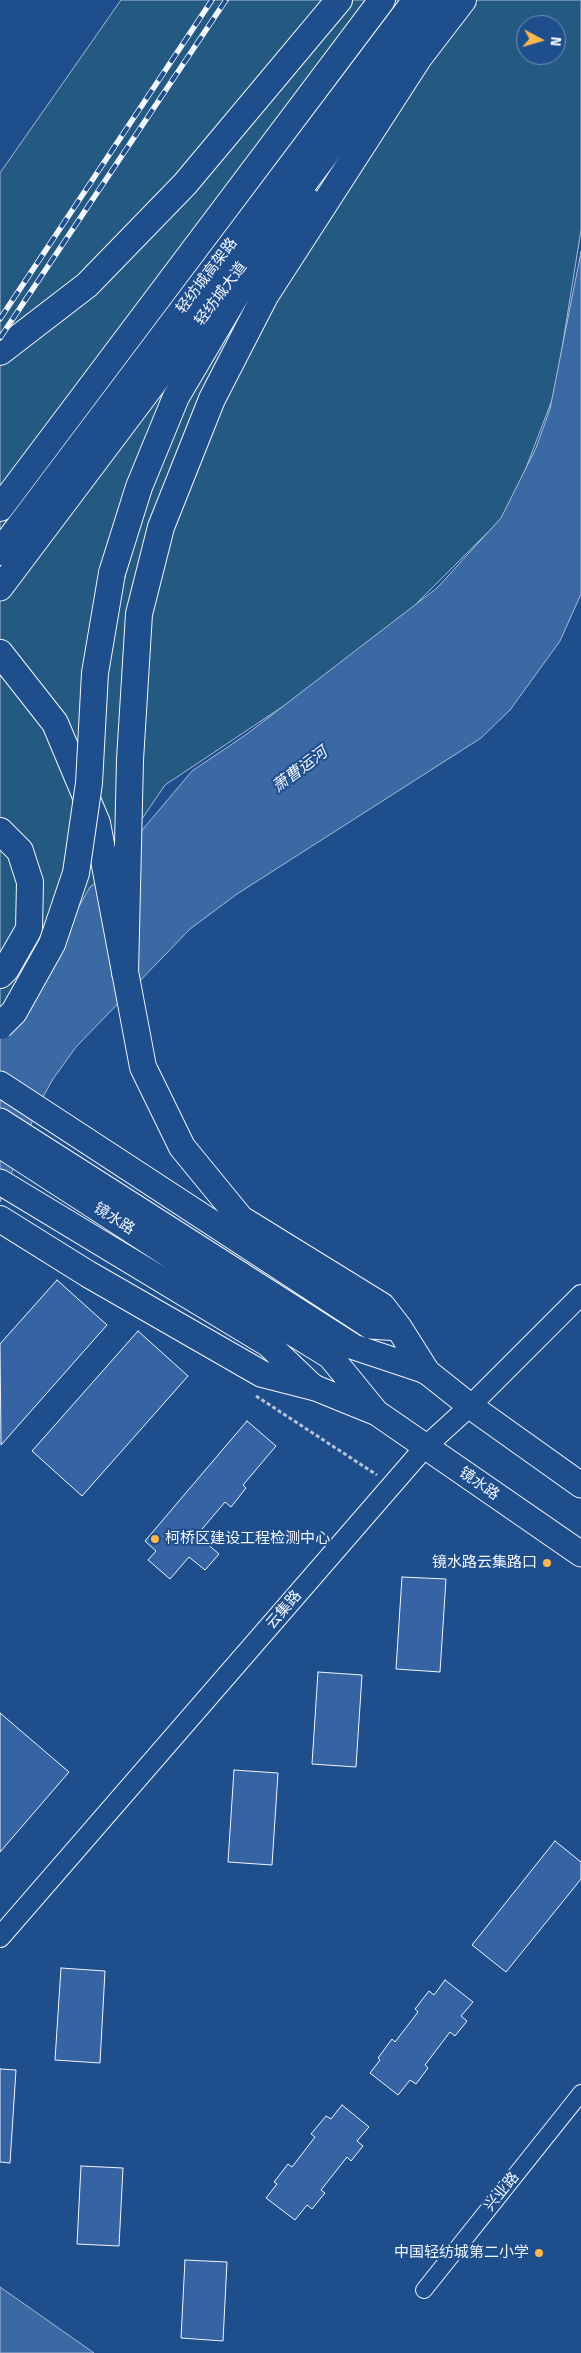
<!DOCTYPE html>
<html>
<head>
<meta charset="utf-8">
<style>
  body { margin:0 }
  #map { position:relative; width:581px; height:2353px; overflow:hidden; background:#1f4e8c; font-family:"Fira Sans",sans-serif }
  canvas { display:block }
  .north { position:absolute; left:516px; top:15px; width:50px; height:50px; box-sizing:border-box; background:#1f4e8c; border:1px solid #7391ba; border-radius:50%; rotate:96deg; font-size:14px; font-weight:700; line-height:20px; text-align:center; color:#f2f6ff }
  .north::after { content:''; display:block; margin:auto; width:18px; height:22px; background:#ffb74d; clip-path:polygon(50% 0,100% 100%,50% 72%,0 100%) }
</style>
</head>
<body>
<div id="map">
<canvas width="581" height="2353"></canvas>
<div class="north">N</div>
</div>
<script>
const c = document.querySelector('canvas').getContext('2d');
c.lineJoin = 'round';
function paint(path, color) { c.fillStyle = color; c.fill(path, 'evenodd'); }
const toPath = rows => new Path2D(rows.map(r => 'M' + r).join(''));
function trace(path, color, width, dash) { c.strokeStyle = color; c.lineWidth = width; c.lineCap = dash ? 'butt' : 'round'; c.setLineDash(dash || []); c.stroke(path); }
function label(font, color, halo, rows, align = 'center') {
  c.font = font + ' "Fira Sans","Noto Sans SC",sans-serif'; c.lineWidth = 4; c.setLineDash([]); c.textBaseline = 'middle'; c.strokeStyle = halo; c.fillStyle = color; for (const [text, x, y, turn = 0] of rows) {
    c.save(); c.translate(x, y); c.rotate((+turn || 0) * Math.PI / 180); c.textAlign = isNaN(turn) ? turn : align; if (halo) c.strokeText(text, 0, 0); c.fillText(text, 0, 0); c.restore();
  }
}
const green = toPath([
  [121,0,581,0,581,230,555,392,510,510,375,645,165,785,0,1028,0,173,121,0],
  [526,25,556,25,556,55,526,55,526,25]
]);
paint(green, '#245a82');
trace(green, '#a8bbd7', 1);
const water = toPath([
  [581,252,581,594,560,641,510,710,481,738,237,894,190,929,76,1047,53,1079,40,1102,0,1202,0,1040,24,1004,90,887,101,879,192,771,247,734,437,588,501,518,536,448,550,409,581,252],
  [0,2287,94,2353,0,2353,0,2287]
]);
paint(water, '#3b69a3');
trace(water, '#a8bbd7', 1);
const building = toPath([
  [57,1280,107,1325,1,1445,0,1344,57,1280],
  [138,1331,188,1376,82,1496,32,1451,138,1331],
  [247,1421,276,1446,243,1485,246,1488,231,1507,225,1502,197,1535,219,1554,205,1570,189,1557,170,1579,148,1560,156,1551,145,1541,247,1421],
  [402,1577,446,1579,440,1672,396,1669,402,1577],
  [318,1672,362,1675,356,1767,312,1764,318,1672],
  [0,1713,69,1772,0,1852,0,1713],
  [234,1770,278,1773,272,1865,228,1862,234,1770],
  [555,1841,581,1862,581,1879,506,1972,472,1945,555,1841],
  [61,1968,105,1971,100,2063,55,2060,61,1968],
  [445,1980,473,2002,461,2016,467,2021,455,2036,450,2032,425,2065,428,2068,416,2084,410,2080,398,2095,370,2073,380,2060,378,2058,392,2039,395,2042,418,2012,415,2009,429,1991,434,1995,445,1980],
  [0,2069,16,2070,10,2163,0,2162,0,2069],
  [342,2105,369,2127,357,2141,363,2146,351,2161,347,2157,321,2190,325,2193,312,2209,307,2205,295,2220,266,2198,277,2184,274,2182,288,2164,292,2167,315,2137,311,2134,326,2116,331,2119,342,2105],
  [81,2166,123,2168,119,2246,77,2244,81,2166],
  [185,2260,227,2262,223,2341,181,2338,185,2260]
]);
paint(building, '#3563a3');
trace(building, '#f2f6ff', 1);
const minor = toPath([
  [424,2290,581,2093]
]);
const tertiary = toPath([
  [0,1937,425,1447,470,1406,581,1295]
]);
const primary = toPath([
  [0,588,442,0],
  [0,1084,370,1326,399,1328],
  [0,1121,354,1347,426,1371,470,1406,581,1485],
  [0,1145,228,1293,330,1356,375,1411],
  [0,1182,268,1344,313,1387,377,1413,581,1554]
]);
const trunk = toPath([
  [407,73,463,0],
  [0,352,87,285,185,184,339,0],
  [0,508,382,0],
  [0,552,416,0],
  [112,573,139,487,176,397,238,292,308,201],
  [0,653,55,723,97,823,143,1067,182,1147,241,1219,382,1306,399,1328,426,1371],
  [0,831,20,851,30,882,29,929,6,969,0,975],
  [125,973,130,760,139,614,161,527,212,399,265,296,418,59],
  [0,1219,88,1274,262,1374,313,1387]
]);
trace(minor, '#f2f6ff', 18);
trace(tertiary, '#f2f6ff', 22);
trace(primary, '#f2f6ff', 27);
trace(trunk, '#f2f6ff', 28);
trace(toPath([
  [256,1396,377,1475]
]), '#b3c4dc', 3, [4, 2.5]);
trace(minor, '#1f4e8c', 16);
trace(tertiary, '#1f4e8c', 20);
trace(primary, '#1f4e8c', 25);
trace(trunk, '#1f4e8c', 26);
const rail = toPath([
  [0,319,212,0],
  [0,338,226,0]
]);
trace(rail, '#f2f6ff', 5.5);
trace(rail, '#1f4e8c', 4, [11]);
const trunkBridge = toPath([
  [0,1026,14,1012,52,944,76,873,89,783,95,673,112,573]
]);
trace(trunkBridge, '#f2f6ff', 28, []);
trace(trunkBridge, '#1f4e8c', 26);
for (const [x, y, r, color] of [
  [155,1539,5,"#ffb74d"],
  [547,1563,5,"#ffb74d"],
  [539,2253,5,"#ffb74d"]
]) { const dot = new Path2D(); dot.arc(x, y, r, 0, 2 * Math.PI); c.fillStyle = color; c.fill(dot); trace(dot, '#1f4e8c', 2); }
label('15px', '#f2f6ff', '#1f4e8c', [
  ["轻纺城高架路",207,276,-53],
  ["轻纺城大道",221,294,-53],
  ["镜水路",114,1219,33],
  ["镜水路",479,1484,35],
  ["云集路",284,1610,-49],
  ["兴业路",502,2192,-51]
]);
label('15px', '#f2f6ff', '#1f4e8c', [
  ["柯桥区建设工程检测中心",165,1539,"left"],
  ["镜水路云集路口",537,1563],
  ["中国轻纺城第二小学",529,2253]
], 'right');
label('italic 16px', '#f2f6ff', '#1f4e8c', [
  ["萧曹运河",300,770,-37]
]);
</script>
</body>
</html>
